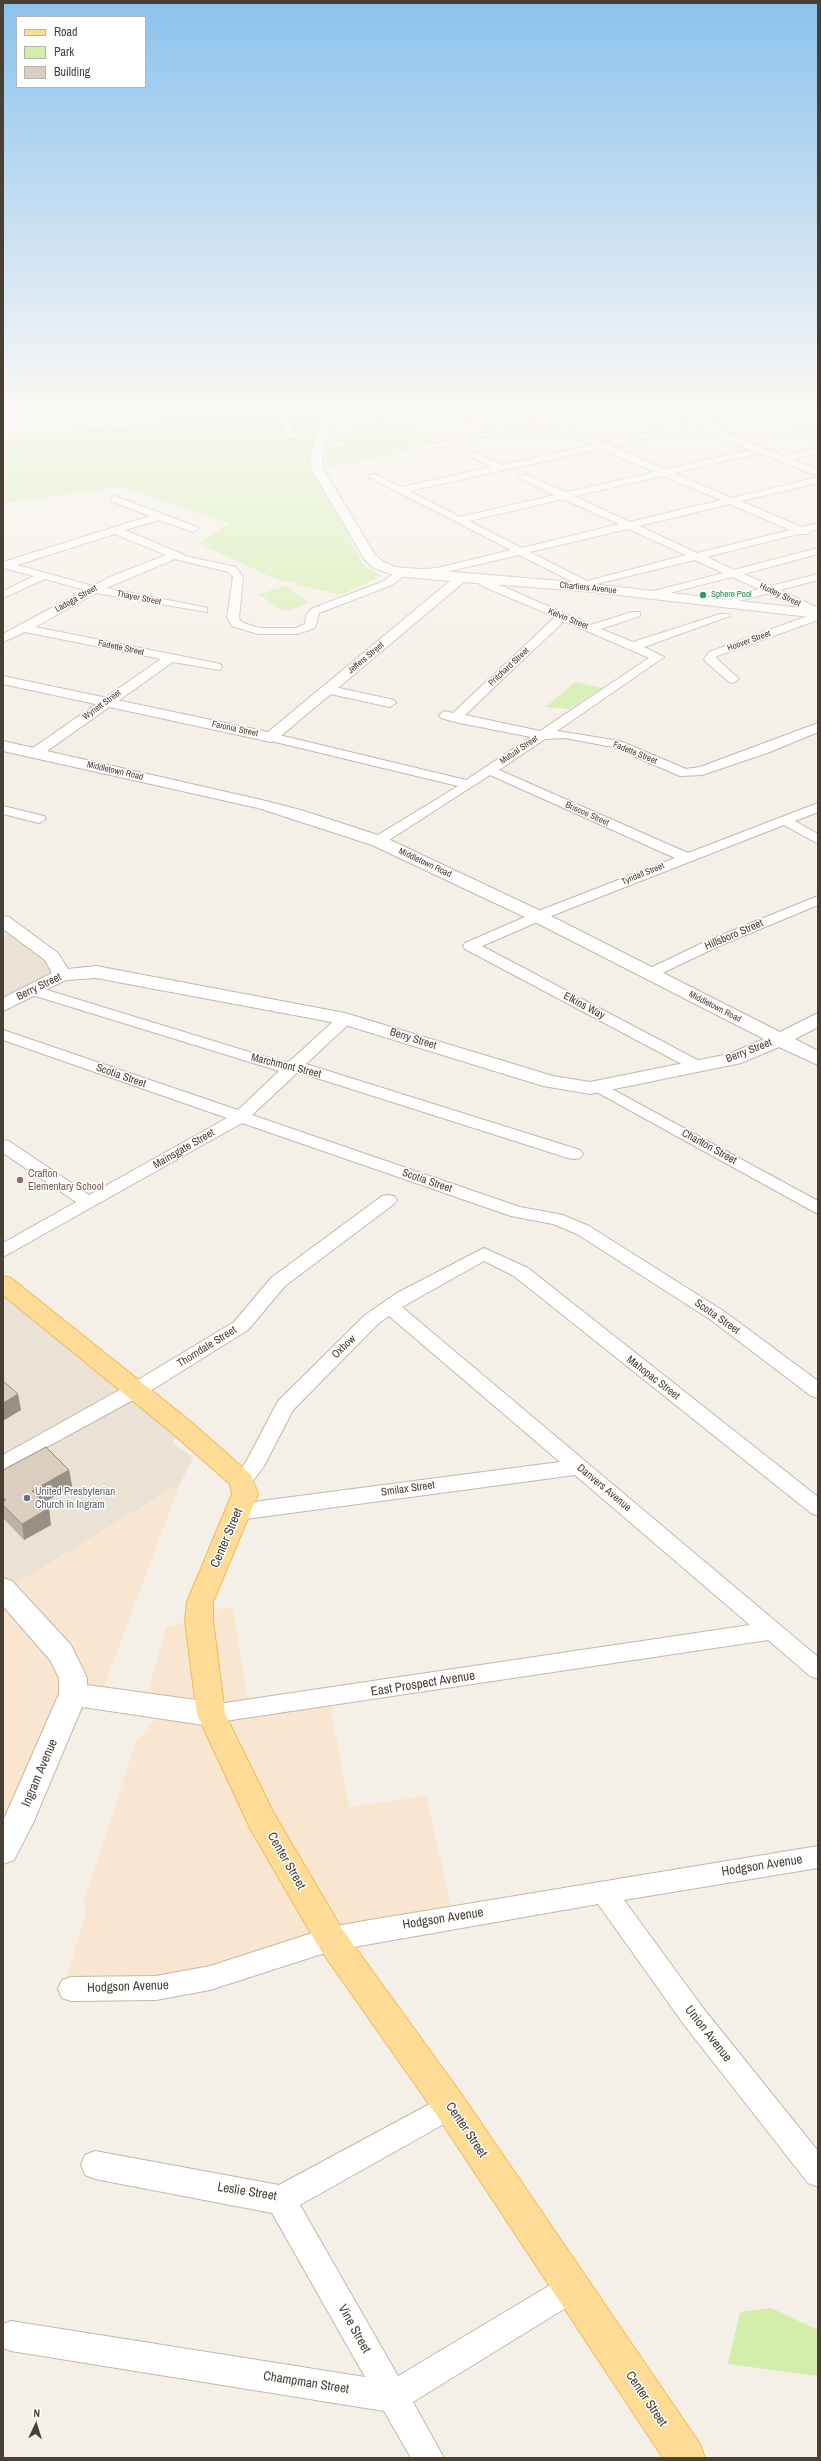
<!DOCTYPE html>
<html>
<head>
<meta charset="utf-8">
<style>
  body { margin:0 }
  #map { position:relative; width:821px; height:2461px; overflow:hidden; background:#f5f0e7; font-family:"Archivo Narrow",sans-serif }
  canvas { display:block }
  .frame { position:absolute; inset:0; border:4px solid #494035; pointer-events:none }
  .legend { position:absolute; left:16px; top:16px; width:130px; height:72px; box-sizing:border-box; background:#fff; border:1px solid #b6b3ae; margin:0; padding:5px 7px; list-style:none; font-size:12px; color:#494035 }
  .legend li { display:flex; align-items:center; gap:8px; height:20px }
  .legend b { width:20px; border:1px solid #b6b3ae }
  .north { position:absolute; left:16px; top:2405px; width:40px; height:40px; -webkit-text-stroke:3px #fff; paint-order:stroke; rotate:4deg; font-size:11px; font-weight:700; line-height:16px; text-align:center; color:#494035 }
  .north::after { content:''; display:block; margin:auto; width:14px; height:18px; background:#494035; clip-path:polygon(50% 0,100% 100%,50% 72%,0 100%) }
</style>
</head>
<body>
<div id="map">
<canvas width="821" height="2461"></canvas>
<div class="frame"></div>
<ul class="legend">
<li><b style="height:5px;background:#ffdc96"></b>Road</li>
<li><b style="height:11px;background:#d3eeab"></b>Park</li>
<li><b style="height:11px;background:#dbcebe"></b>Building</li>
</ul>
<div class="north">N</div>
</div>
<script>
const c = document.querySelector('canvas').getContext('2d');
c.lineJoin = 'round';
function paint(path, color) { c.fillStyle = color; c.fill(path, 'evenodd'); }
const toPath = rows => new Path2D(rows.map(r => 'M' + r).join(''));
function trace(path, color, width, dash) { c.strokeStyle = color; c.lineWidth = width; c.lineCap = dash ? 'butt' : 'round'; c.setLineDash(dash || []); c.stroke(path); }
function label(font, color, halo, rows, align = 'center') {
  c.font = font + ' "Archivo Narrow",sans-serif'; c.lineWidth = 3; c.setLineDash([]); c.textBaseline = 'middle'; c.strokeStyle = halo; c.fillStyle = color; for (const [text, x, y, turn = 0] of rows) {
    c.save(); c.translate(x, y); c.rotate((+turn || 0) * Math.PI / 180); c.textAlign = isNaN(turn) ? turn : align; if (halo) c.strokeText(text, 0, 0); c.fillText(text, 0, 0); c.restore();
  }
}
paint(toPath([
  [16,931,62,975,3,1005,3,935],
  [3,1283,181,1427,173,1443,193,1458,180,1484,5,1590,3,1588]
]), '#eae2d4');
paint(toPath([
  [180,1484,106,1682,99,1697,73,1694,3,1833,3,1588,5,1590],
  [233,1607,250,1710,329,1698,349,1807,426,1796,454,1917,210,1978,65,1980,86,1914,84,1900,137,1738,146,1734,149,1726,158,1716,161,1705,149,1688,166,1627,198,1621,199,1611]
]), '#f9e6d0');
paint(toPath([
  [255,406,296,406,317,422,311,463,363,565,381,576,341,595,275,579,198,543,229,524,123,487,3,503,3,440],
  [384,419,438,441,408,447,413,450,330,468,326,464,328,448,348,444,332,440,357,428,357,425],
  [287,586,309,603,291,610,280,610,259,594],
  [575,682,602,688,569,709,546,707],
  [771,2308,818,2330,818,2376,728,2364,740,2312]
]), '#d3eeab');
const minor = toPath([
  [28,406,63,406,59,409,3,414,3,408,28,406],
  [87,406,96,406,113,424,166,416,171,419,166,422,111,430,87,406],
  [241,406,254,406,287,418,297,437,289,439,280,422,241,406],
  [439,406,454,406,434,413,429,410,439,406],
  [505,406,525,406,525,410,546,418,603,406,620,406,554,422,603,443,688,424,646,406,658,406,698,422,753,406,771,406,770,408,818,426,818,432,761,411,707,425,784,456,818,447,818,453,793,459,818,470,818,476,760,453,674,473,732,498,818,477,818,483,741,501,801,527,818,523,818,529,809,531,808,534,799,534,707,557,734,570,818,548,818,554,744,574,771,586,818,574,818,580,780,590,818,608,818,620,717,656,716,658,739,679,733,683,729,682,706,662,704,659,709,652,813,614,769,593,720,606,716,605,716,601,759,589,732,577,650,598,646,597,646,593,723,573,695,560,596,584,584,590,580,589,577,584,519,555,437,574,404,576,392,585,319,613,315,628,297,634,258,634,232,626,227,618,233,577,228,572,175,559,106,588,203,607,207,608,207,612,96,593,35,627,216,663,220,664,222,667,220,670,173,662,40,756,30,756,29,753,30,750,161,659,25,632,3,642,3,634,85,590,45,579,3,598,3,591,34,576,3,568,3,562,150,516,111,501,111,497,115,496,197,527,198,529,193,532,159,520,125,530,189,557,236,567,243,577,239,618,241,622,259,628,296,628,305,624,306,616,311,609,384,581,397,571,437,568,511,550,367,476,375,474,401,487,491,467,470,456,468,454,473,451,502,465,592,445,544,424,421,451,416,448,535,421,516,412,470,422,465,419,507,408,505,406],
  [697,428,751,450,665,469,612,446,697,428],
  [601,449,655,472,566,492,524,474,519,477,521,479,555,495,460,517,409,491,601,449],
  [663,476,721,500,630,522,574,496,663,476],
  [563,499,619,524,522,548,469,521,563,499],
  [730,504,790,530,697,553,639,526,730,504],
  [628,529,686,555,587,581,530,552,628,529],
  [115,534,166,555,112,576,93,586,17,565,115,534],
  [808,406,818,406,818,411,809,408,808,406],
  [479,576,591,625,632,612,640,612,640,616,601,629,633,642,720,614,728,614,730,616,644,647,664,657,557,731,620,741,686,769,700,767,818,723,818,732,770,752,702,775,680,776,613,747,565,738,545,739,499,770,688,853,818,803,818,812,795,821,818,834,818,844,784,825,551,916,482,946,705,1064,707,1067,705,1070,693,1070,465,949,463,946,465,943,541,910,675,858,490,775,383,844,373,844,371,841,373,838,458,786,267,740,265,737,271,733,466,780,531,737,455,722,441,718,439,715,445,711,453,713,555,617,482,586,474,579,479,576],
  [564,621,649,658,540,731,465,715,564,621],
  [330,686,394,700,396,703,390,707,326,693,324,690,326,687,330,686],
  [3,806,44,816,46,819,39,823,3,814,3,806],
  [818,896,818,905,719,946,656,976,651,978,643,973,646,970,709,940,818,896],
  [34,986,282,1062,290,1061,339,1016,351,1016,353,1019,351,1022,306,1064,580,1150,583,1154,580,1158,574,1159,568,1158,298,1072,252,1115,520,1207,563,1215,589,1226,725,1312,818,1381,818,1398,811,1396,711,1320,577,1234,553,1224,511,1216,242,1123,3,1257,3,1243,76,1202,3,1153,3,1140,9,1141,89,1195,227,1118,3,1040,3,1030,238,1110,279,1071,29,994,26,991,34,986],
  [599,1082,818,1201,818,1214,593,1090,591,1087,593,1084,599,1082],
  [388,1195,394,1196,397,1200,394,1204,285,1286,248,1330,155,1388,3,1471,3,1455,141,1378,234,1322,271,1278,382,1196,388,1195],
  [484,1248,528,1268,818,1497,818,1516,811,1513,514,1276,484,1261,402,1307,818,1657,818,1679,810,1676,768,1640,211,1723,203,1721,199,1714,203,1707,211,1705,750,1625,575,1475,238,1520,231,1517,227,1512,231,1507,238,1504,560,1462,389,1316,379,1323,293,1410,264,1466,249,1486,242,1489,235,1486,232,1481,246,1462,278,1401,365,1315,397,1293,484,1248],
  [818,1846,818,1868,624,1900,703,2008,818,2151,818,2187,808,2183,685,2026,598,1904,331,1951,210,1990,156,2000,71,2001,62,1998,58,1989,62,1980,71,1977,156,1976,210,1966,331,1927,370,1920,818,1846],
  [450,2093,460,2097,464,2106,460,2115,300,2205,398,2376,562,2278,572,2273,582,2278,587,2288,582,2298,413,2402,444,2458,411,2458,384,2411,11,2351,3,2348,3,2324,11,2321,365,2377,272,2213,95,2179,85,2175,81,2165,85,2155,95,2151,279,2185,450,2093]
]);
const tertiary = toPath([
  [302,406,314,406,331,421,322,463,324,470,375,555,384,562,395,567,584,583,818,610,818,618,584,591,464,582,276,740,271,742,3,684,3,676,268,732,450,581,396,576,374,568,365,560,312,470,310,463,319,422,302,406],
  [3,741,266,801,304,811,384,837,543,912,780,1032,818,1013,818,1027,795,1039,818,1051,818,1065,779,1047,741,1063,590,1094,543,1086,342,1024,96,978,66,980,3,1011,3,998,52,973,45,960,3,929,3,916,9,917,58,953,68,969,96,966,345,1013,553,1076,590,1082,729,1054,764,1039,531,920,372,845,258,808,3,751,3,741],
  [3,1578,12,1581,71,1645,87,1678,87,1685,211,1702,221,1706,225,1714,221,1722,211,1726,82,1707,33,1823,14,1860,3,1864,3,1821,59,1694,59,1678,50,1660,3,1606,3,1578]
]);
const primary = toPath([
  [3,1276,11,1278,190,1421,251,1475,258,1494,213,1602,213,1621,225,1714,273,1812,342,1929,462,2095,700,2444,705,2458,663,2458,438,2117,320,1949,251,1830,197,1714,185,1621,187,1602,232,1494,230,1484,172,1433,3,1295,3,1276]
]);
trace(minor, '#c2b8a8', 2);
trace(tertiary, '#c2b8a8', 2);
trace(primary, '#f1bb59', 2);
paint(minor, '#fff');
paint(tertiary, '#fff');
paint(primary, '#ffdc96');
paint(toPath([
  [3,1470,69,1470,72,1486,43,1503,51,1525,24,1540,4,1519,3,1514]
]), '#bcb1a3');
paint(toPath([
  [18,1394,21,1410,3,1421,3,1403],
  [69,1470,72,1486,35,1508,32,1491],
  [49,1508,51,1525,24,1540,22,1524]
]), '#999085');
const building = toPath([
  [3,1381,18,1394,3,1403,3,1381],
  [46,1447,69,1470,32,1491,49,1508,22,1524,3,1505,3,1501,6,1500,3,1497,3,1470,46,1447]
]);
paint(building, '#dbcebe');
trace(building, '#999085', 1);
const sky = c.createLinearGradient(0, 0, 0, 751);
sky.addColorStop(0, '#8ac2ee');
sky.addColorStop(0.54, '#faf8f4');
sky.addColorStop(1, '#faf8f400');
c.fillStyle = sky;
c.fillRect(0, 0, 821, 751);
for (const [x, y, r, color] of [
  [703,595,4,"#2e9e5b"],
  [20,1180,4,"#8d6e63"],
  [27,1498,4,"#6b7280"]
]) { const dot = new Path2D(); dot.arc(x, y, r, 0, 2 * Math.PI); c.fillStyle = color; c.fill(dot); trace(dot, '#fff', 1.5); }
label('9px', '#494035', '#fff', [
  ["Chartiers Avenue",588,588,6],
  ["Huxley Street",780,595,25],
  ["Thayer Street",139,598,11],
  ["Ladoga Street",76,599,-29],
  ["Kelvin Street",568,619,22],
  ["Hoover Street",749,641,-20],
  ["Fadette Street",121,648,12],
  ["Jeffers Street",366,658,-40],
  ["Pritchard Street",509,667,-43],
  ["Wynett Street",102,705,-36],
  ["Faronia Street",235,729,12],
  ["Mutual Street",519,750,-34],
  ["Fadette Street",635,753,22],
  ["Middletown Road",115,771,13],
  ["Briscoe Street",587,814,24],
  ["Middletown Road",425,863,25],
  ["Tyndall Street",643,874,-22],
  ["Middletown Road",715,1007,27]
]);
label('9px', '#27864d', '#fff', [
  ["Sphere Pool",711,595]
], 'left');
label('11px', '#494035', '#fff', [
  ["Hillsboro Street",734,935,-23],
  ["Berry Street",39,987,-26],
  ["Elkins Way",584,1006,28],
  ["Berry Street",413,1039,17],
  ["Berry Street",749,1051,-21],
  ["Marchmont Street",286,1066,14],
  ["Scotia Street",121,1076,19],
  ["Charlton Street",709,1147,29],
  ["Mainsgate Street",184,1149,-30],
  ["Scotia Street",427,1181,19],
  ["Scotia Street",717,1317,35],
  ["Thorndale Street",207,1347,-32],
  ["Oxbow",344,1347,-44],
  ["Mahopac Street",653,1378,38],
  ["Danvers Avenue",604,1488,40],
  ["Smilax Street",408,1489,-8]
]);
label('11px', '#785e54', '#fff', [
  ["Crafton",28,1174],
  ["Elementary School",28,1187]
], 'left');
label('11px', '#5b616d', '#fff', [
  ["United Presbyterian",35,1492],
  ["Church in Ingram",35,1505]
], 'left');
label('13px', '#494035', '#fff', [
  ["Center Street",227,1538,-67],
  ["East Prospect Avenue",423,1684,-9],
  ["Ingram Avenue",40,1773,-67],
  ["Center Street",286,1861,60],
  ["Hodgson Avenue",762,1866,-9],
  ["Hodgson Avenue",443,1919,-9],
  ["Hodgson Avenue",128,1987,-2],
  ["Union Avenue",708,2034,52],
  ["Center Street",466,2130,56],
  ["Leslie Street",247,2192,9],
  ["Vine Street",354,2329,61],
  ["Champman Street",306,2383,9],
  ["Center Street",646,2399,56]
]);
</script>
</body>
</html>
